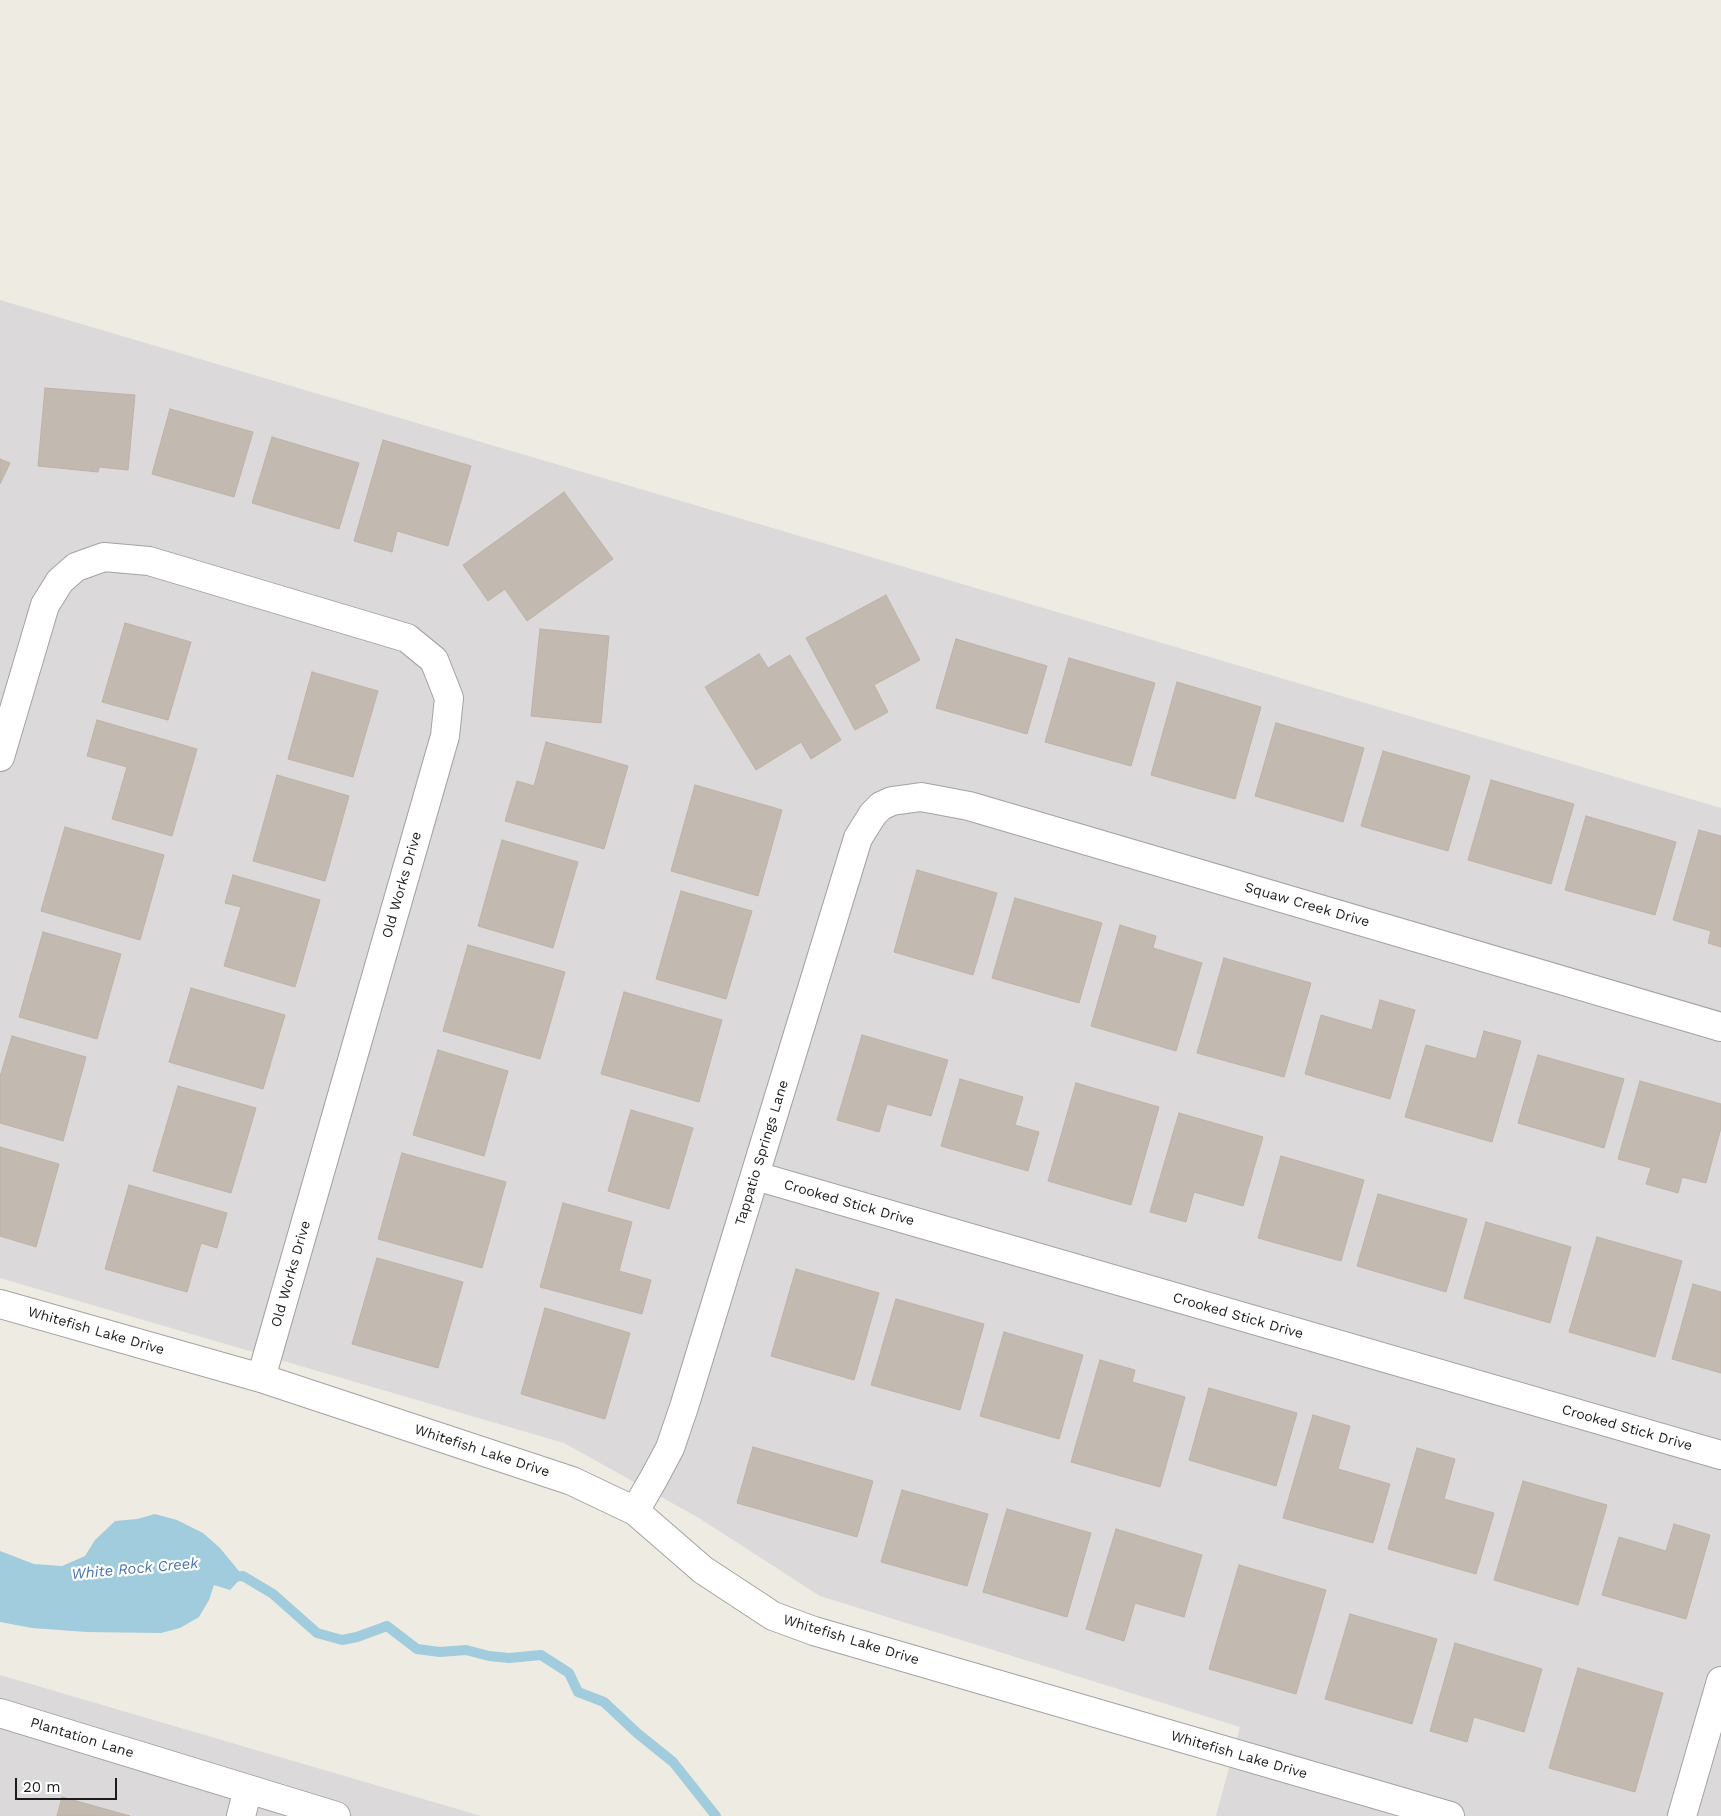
<!DOCTYPE html>
<html>
<head>
<meta charset="utf-8">
<style>
  body { margin:0 }
  #map { position:relative; width:1721px; height:1816px; overflow:hidden; background:#eeebe2; font-family:"Work Sans",sans-serif }
  canvas { display:block }
  .scale { position:absolute; left:15px; top:1778px; width:102px; height:22px; box-sizing:border-box; border:2px solid #1c1c1c; border-top:0; padding-left:6px; font-size:15px; line-height:18px; white-space:nowrap; color:#1c1c1c; -webkit-text-stroke:4px #fff; paint-order:stroke }
</style>
</head>
<body>
<div id="map">
<canvas width="1721" height="1816"></canvas>
<div class="scale">20 m</div>
</div>
<script>
const c = document.querySelector('canvas').getContext('2d');
c.lineJoin = 'round';
function paint(path, color) { c.fillStyle = color; c.fill(path, 'evenodd'); }
const toPath = rows => new Path2D(rows.map(r => 'M' + r).join(''));
function trace(path, color, width, dash) { c.strokeStyle = color; c.lineWidth = width; c.lineCap = dash ? 'butt' : 'round'; c.setLineDash(dash || []); c.stroke(path); }
function label(font, color, halo, rows, align = 'center') {
  c.font = font + ' "Work Sans",sans-serif'; c.lineWidth = 4.5; c.setLineDash([]); c.textBaseline = 'middle'; c.strokeStyle = halo; c.fillStyle = color; for (const [text, x, y, turn = 0] of rows) {
    c.save(); c.translate(x, y); c.rotate((+turn || 0) * Math.PI / 180); c.textAlign = isNaN(turn) ? turn : align; if (halo) c.strokeText(text, 0, 0); c.fillText(text, 0, 0); c.restore();
  }
}
paint(toPath([
  [0,300,1721,808,1721,1816,1216,1816,1240,1727,820,1596,699,1518,564,1443,0,1278],
  [0,1675,481,1816,0,1816]
]), '#dbd9d9');
paint(toPath([
  [155,1514,177,1520,203,1533,220,1548,243,1576,230,1590,214,1585,209,1600,199,1617,180,1628,161,1633,86,1632,32,1628,0,1622,0,1551,34,1564,62,1566,85,1556,95,1540,115,1521,137,1519]
]), '#a1ccdd');
trace(toPath([
  [231,1577,243,1576,273,1594,317,1633,342,1640,357,1637,387,1626,417,1649,440,1652,466,1650,489,1656,509,1658,541,1655,569,1673,578,1692,604,1702,637,1733,673,1762,716,1816]
]), '#a1ccdd', 10);
const building = toPath([
  [45,388,135,395,128,470,99,467,98,472,38,466,45,388],
  [170,409,253,432,234,497,152,474,170,409],
  [272,437,359,463,339,529,252,503,272,437],
  [383,440,471,466,448,546,397,531,392,552,354,541,383,440],
  [0,459,10,463,0,484,0,459],
  [564,492,613,559,527,621,505,589,488,601,463,565,564,492],
  [886,595,920,660,874,685,888,712,855,730,806,638,886,595],
  [125,623,191,642,168,720,102,702,125,623],
  [540,629,609,636,601,723,531,716,540,629],
  [956,639,1047,666,1027,734,936,708,956,639],
  [759,654,768,668,790,655,841,740,811,759,801,742,756,770,705,687,759,654],
  [1069,658,1155,683,1131,766,1045,742,1069,658],
  [312,672,378,691,353,777,288,759,312,672],
  [1177,682,1261,707,1235,799,1151,775,1177,682],
  [97,720,197,749,172,836,112,819,127,767,87,756,97,720],
  [1276,723,1364,748,1343,822,1255,796,1276,723],
  [546,742,628,766,604,849,505,821,517,781,534,786,546,742],
  [1383,751,1470,776,1448,851,1361,826,1383,751],
  [277,775,349,796,325,881,253,861,277,775],
  [1491,780,1574,804,1551,884,1468,860,1491,780],
  [695,785,782,810,758,896,671,871,695,785],
  [1586,816,1676,842,1655,915,1565,890,1586,816],
  [65,827,164,855,140,940,41,911,65,827],
  [1699,830,1721,836,1721,947,1708,943,1711,931,1673,920,1699,830],
  [502,840,578,862,553,948,478,926,502,840],
  [917,870,997,893,973,975,894,952,917,870],
  [233,875,320,900,295,987,224,966,241,907,225,903,233,875],
  [681,891,752,911,726,999,656,979,681,891],
  [1015,898,1102,923,1079,1003,992,978,1015,898],
  [1120,925,1156,936,1153,948,1202,963,1176,1051,1091,1026,1120,925],
  [43,932,121,954,97,1039,19,1017,43,932],
  [468,945,565,972,540,1059,443,1031,468,945],
  [1224,958,1311,983,1284,1077,1197,1053,1224,958],
  [191,988,285,1015,263,1089,169,1062,191,988],
  [624,992,722,1020,699,1102,601,1074,624,992],
  [1380,1000,1415,1010,1390,1099,1305,1074,1321,1015,1372,1030,1380,1000],
  [1484,1031,1521,1041,1492,1142,1405,1117,1426,1045,1476,1059,1484,1031],
  [862,1035,948,1060,931,1116,887,1104,879,1132,837,1120,862,1035],
  [12,1036,86,1057,63,1141,0,1123,0,1077,12,1036],
  [438,1050,508,1071,484,1156,413,1135,438,1050],
  [1538,1055,1624,1079,1604,1148,1518,1123,1538,1055],
  [960,1079,1023,1097,1015,1125,1039,1132,1028,1171,941,1146,960,1079],
  [1640,1081,1721,1104,1721,1128,1706,1183,1682,1177,1678,1193,1646,1184,1651,1168,1618,1159,1640,1081],
  [1076,1083,1159,1107,1131,1205,1048,1181,1076,1083],
  [178,1086,256,1108,231,1193,153,1171,178,1086],
  [631,1110,693,1128,669,1209,608,1191,631,1110],
  [1179,1113,1263,1137,1243,1206,1194,1192,1186,1222,1150,1212,1179,1113],
  [0,1147,59,1164,36,1247,0,1236,0,1147],
  [402,1153,506,1182,482,1268,378,1239,402,1153],
  [1281,1156,1364,1180,1341,1261,1258,1238,1281,1156],
  [129,1185,227,1213,217,1248,201,1243,187,1292,105,1269,129,1185],
  [1378,1194,1467,1219,1446,1292,1357,1266,1378,1194],
  [563,1203,632,1222,619,1271,651,1280,642,1314,540,1287,563,1203],
  [1486,1222,1571,1247,1550,1323,1464,1298,1486,1222],
  [1597,1237,1682,1261,1655,1357,1569,1332,1597,1237],
  [377,1258,463,1282,438,1368,352,1344,377,1258],
  [796,1269,879,1293,854,1380,771,1356,796,1269],
  [1693,1284,1721,1292,1721,1373,1672,1359,1693,1284],
  [896,1299,984,1324,960,1410,871,1385,896,1299],
  [545,1308,630,1333,605,1419,521,1394,545,1308],
  [1004,1332,1083,1355,1059,1439,980,1416,1004,1332],
  [1100,1360,1135,1370,1132,1382,1185,1397,1160,1487,1071,1462,1100,1360],
  [1209,1388,1297,1413,1276,1486,1189,1460,1209,1388],
  [1313,1415,1350,1426,1338,1469,1390,1484,1373,1543,1283,1518,1313,1415],
  [753,1447,873,1481,857,1537,737,1503,753,1447],
  [1417,1448,1455,1459,1444,1499,1494,1513,1476,1574,1388,1549,1417,1448],
  [1523,1481,1607,1505,1578,1605,1494,1580,1523,1481],
  [902,1490,988,1514,967,1586,881,1562,902,1490],
  [1007,1509,1091,1533,1067,1617,983,1592,1007,1509],
  [1674,1524,1710,1535,1686,1619,1602,1595,1619,1537,1666,1551,1674,1524],
  [1116,1529,1202,1555,1184,1617,1135,1603,1124,1641,1086,1629,1116,1529],
  [1239,1565,1326,1590,1296,1694,1209,1669,1239,1565],
  [1350,1614,1437,1639,1412,1724,1325,1699,1350,1614],
  [1455,1643,1542,1669,1524,1732,1474,1717,1467,1742,1430,1731,1455,1643],
  [1578,1668,1663,1693,1635,1792,1549,1768,1578,1668],
  [62,1797,130,1816,57,1816,62,1797]
]);
paint(building, '#c2bab1');
trace(building, '#c0b2a4', 1);
const street = toPath([
  [0,757,45,605,60,581,76,567,104,557,149,561,407,638,434,660,449,698,445,736,261,1378],
  [756,1176,1721,1455],
  [0,1304,261,1378,572,1481,635,1511,703,1570,773,1616,814,1631,1450,1816],
  [635,1511,654,1478,670,1448,684,1407,858,838,873,814,881,806,892,801,921,797,969,806,1721,1027],
  [0,1713,336,1816],
  [241,1816,248,1789],
  [1682,1816,1721,1681]
]);
trace(street, '#a3a3a3', 30);
trace(street, '#fff', 28);
label('14px', '#1c1c1c', '#fff', [
  ["Old Works Drive",402,885,-74],
  ["Squaw Creek Drive",1307,905,16],
  ["Tappatio Springs Lane",762,1153,-73],
  ["Crooked Stick Drive",849,1203,16],
  ["Old Works Drive",291,1274,-74],
  ["Crooked Stick Drive",1238,1316,16],
  ["Whitefish Lake Drive",96,1331,16],
  ["Crooked Stick Drive",1627,1428,16],
  ["Whitefish Lake Drive",482,1451,18],
  ["Whitefish Lake Drive",851,1640,17],
  ["Plantation Lane",82,1738,17],
  ["Whitefish Lake Drive",1239,1755,16]
]);
label('italic 15px', '#4774ae', '#fff', [
  ["White Rock Creek",135,1569,-5]
]);
</script>
</body>
</html>
